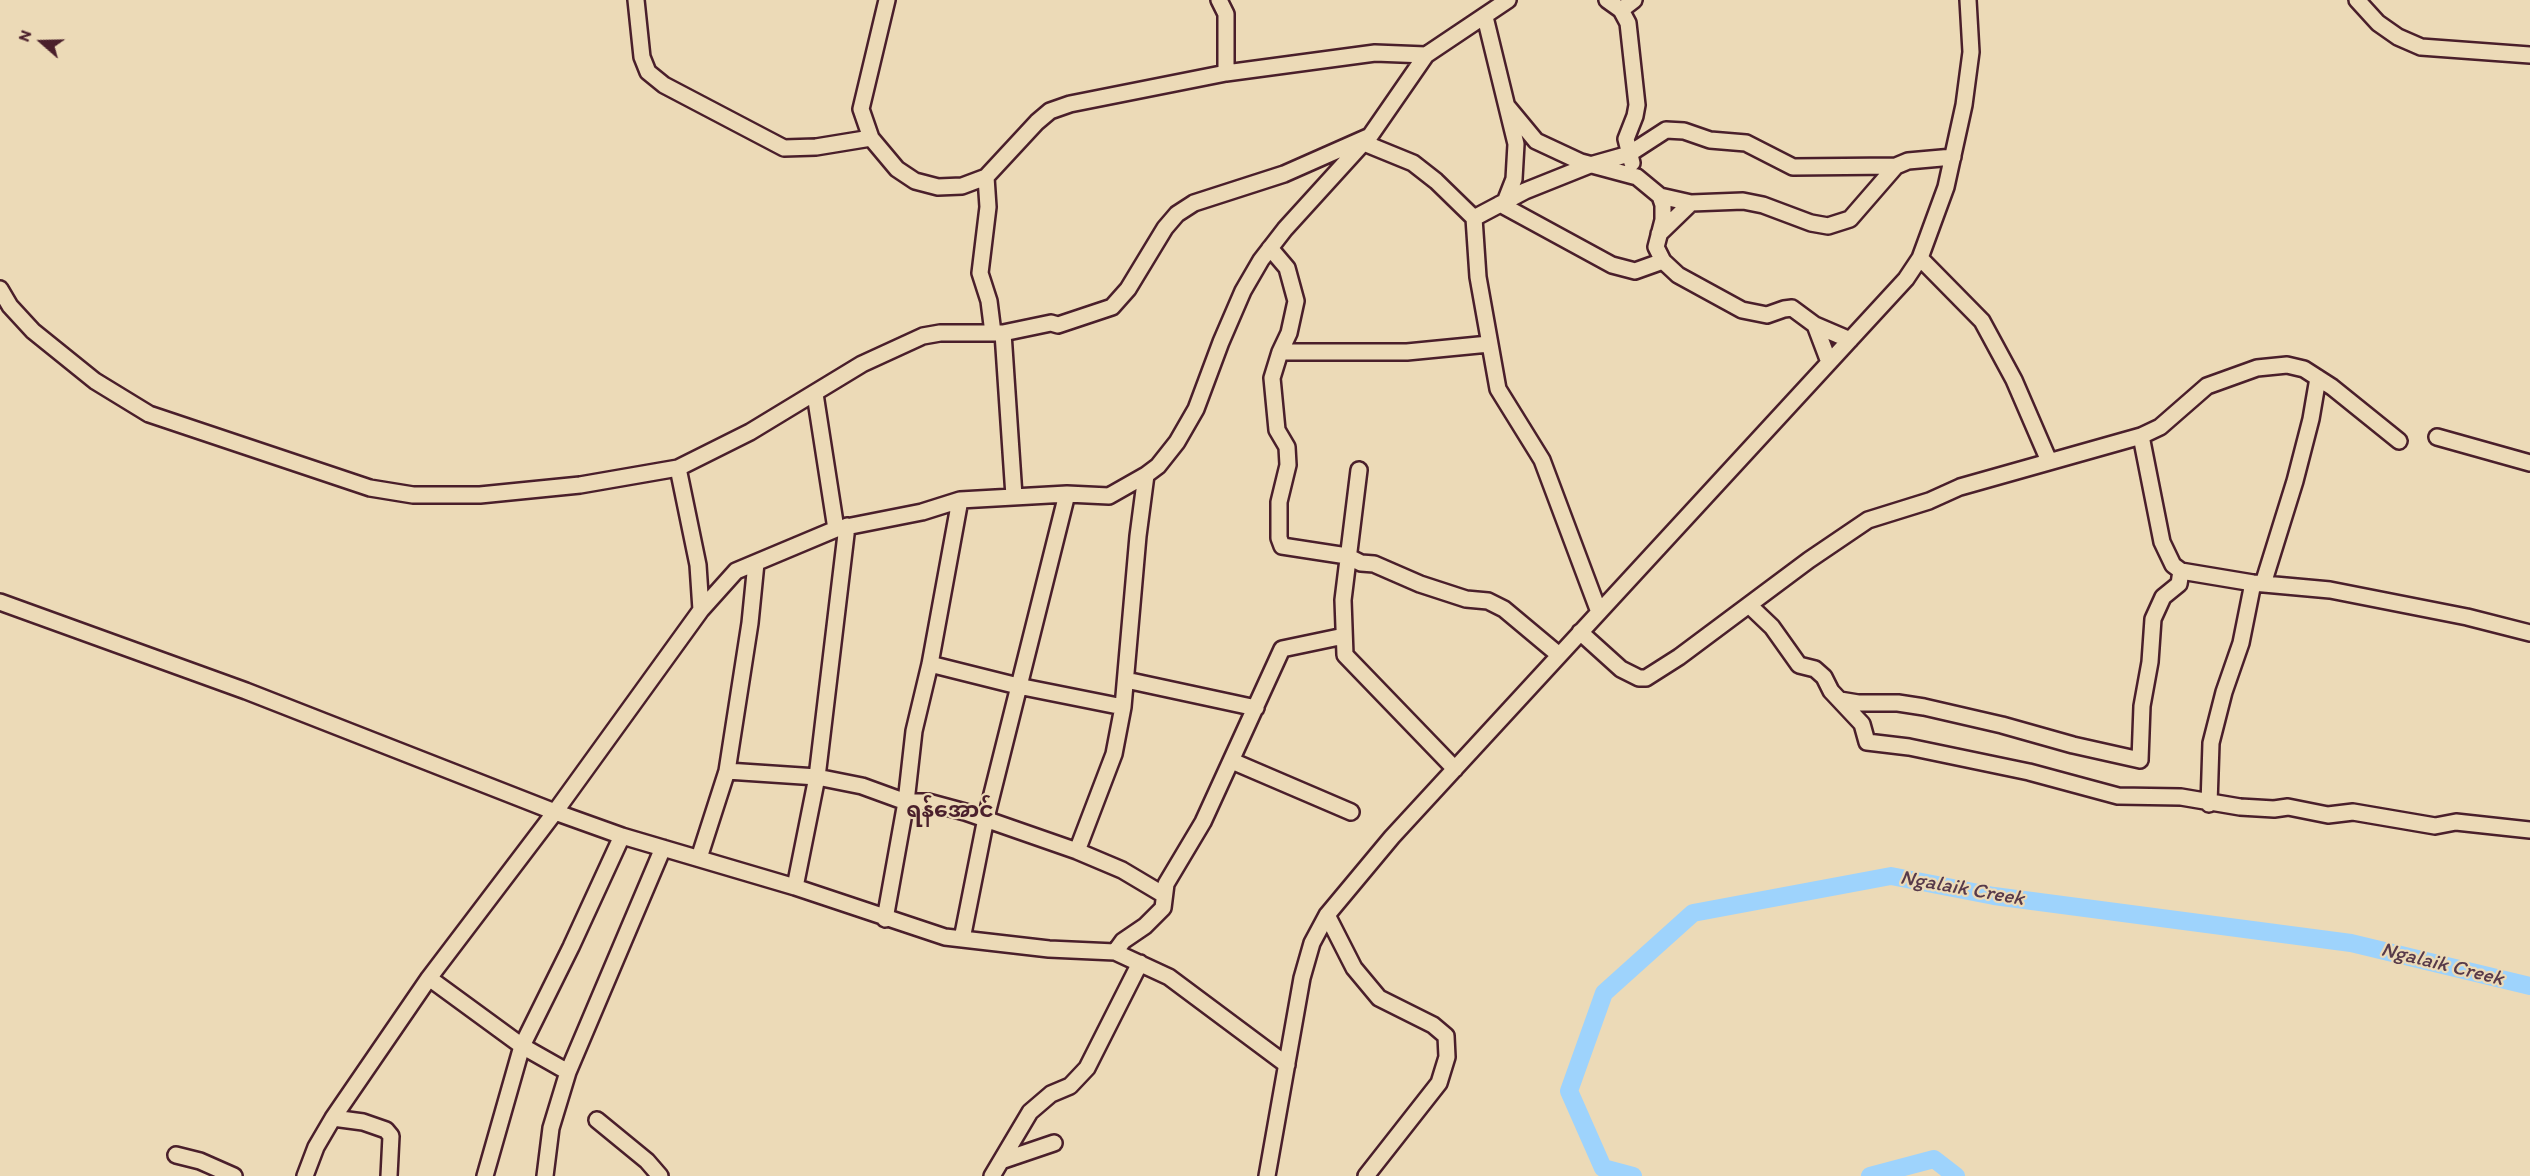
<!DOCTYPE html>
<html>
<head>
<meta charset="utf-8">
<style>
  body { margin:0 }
  #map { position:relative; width:2530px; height:1176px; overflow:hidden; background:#ecdab7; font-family:Itim,sans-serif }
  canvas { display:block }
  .north { position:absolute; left:12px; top:12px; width:60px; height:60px; -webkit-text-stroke:4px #ecdab7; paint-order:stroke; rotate:290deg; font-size:16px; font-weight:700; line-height:24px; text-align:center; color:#4a1f2b }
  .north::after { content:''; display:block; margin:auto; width:21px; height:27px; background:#4a1f2b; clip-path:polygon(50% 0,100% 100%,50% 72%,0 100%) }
</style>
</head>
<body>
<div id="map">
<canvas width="2530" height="1176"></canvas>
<div class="north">N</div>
</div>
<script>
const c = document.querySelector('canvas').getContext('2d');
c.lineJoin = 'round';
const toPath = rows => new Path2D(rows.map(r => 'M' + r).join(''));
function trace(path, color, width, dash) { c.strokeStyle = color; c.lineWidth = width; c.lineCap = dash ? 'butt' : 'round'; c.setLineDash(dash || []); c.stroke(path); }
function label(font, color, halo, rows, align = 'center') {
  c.font = font + ' Itim,"Noto Sans Myanmar",sans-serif'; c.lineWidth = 4.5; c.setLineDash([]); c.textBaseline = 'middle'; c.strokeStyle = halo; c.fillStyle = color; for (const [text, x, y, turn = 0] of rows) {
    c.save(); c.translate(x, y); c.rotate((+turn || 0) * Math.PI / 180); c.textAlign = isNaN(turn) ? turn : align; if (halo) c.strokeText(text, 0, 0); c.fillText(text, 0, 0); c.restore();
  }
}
trace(toPath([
  [1633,1176,1603,1168,1569,1091,1604,993,1693,913,1891,876,1994,896,2351,943,2530,986],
  [1870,1176,1934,1159,1956,1176]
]), '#9ed3fc', 18);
const minor = toPath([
  [636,0,642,57,648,72,664,85,784,148,816,147,871,138],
  [887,0,861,109,871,138,897,169,915,181,938,187,962,186,986,177,1037,122,1050,111,1070,104,1226,73,1375,53,1426,55],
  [1219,0,1226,14,1226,73],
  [1607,0,1621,10,1628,23,1637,105,1635,116,1626,139,1632,163],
  [2357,0,2378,23,2398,37,2421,47,2530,55],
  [1621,10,1634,0],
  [1485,17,1516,144,1514,179,1505,202],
  [1507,106,1536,141,1581,162,1637,177,1660,196,1663,205,1663,220,1656,247,1663,261,1678,275,1742,310,1767,315,1784,309,1792,308,1815,325,1850,340],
  [1364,143,1413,163,1436,181,1474,218,1478,277,1498,389,1542,460,1599,612],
  [986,177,988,207,980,273,989,301,993,333],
  [1660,196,1691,203,1743,201,1763,205,1811,223,1828,226,1850,219,1896,166,1908,161,1953,157],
  [1500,204,1612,265,1635,271,1663,261],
  [1474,218,1525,191,1590,165,1629,154,1666,130,1684,131,1710,140,1746,143,1793,167,1896,166],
  [1659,234,1691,203],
  [1270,248,1287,268,1296,301,1289,333,1280,352,1272,378,1277,430,1287,447,1288,465,1279,502,1279,538,1282,546,1347,556,1361,563,1374,564,1420,584,1466,599,1488,601,1504,609,1559,655],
  [1920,258,1982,321,2014,380,2049,461],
  [0,289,10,306,33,331,95,381,149,414,370,488,413,495,480,495,580,485,678,468],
  [1815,325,1829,362],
  [1003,333,1014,496],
  [1280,352,1407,352,1489,344],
  [815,394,836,529],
  [2141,436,2162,542,2173,565,2181,571,2253,583,2330,590,2467,617,2530,633],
  [2437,437,2530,463],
  [1359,470,1343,600,1345,655,1455,769],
  [2263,584,2295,481,2311,419,2318,378],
  [0,602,246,691,555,812,622,836,571,947,522,1046,485,1176],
  [1750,606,1772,627,1799,665,1815,669,1824,677,1831,691,1862,724,1867,742,1909,747,2029,772,2118,796,2181,797,2240,807,2274,809,2288,807,2328,815,2353,812,2435,826,2456,822,2530,830],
  [701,610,736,571,836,529,922,512,960,500,1067,494,1109,496,1146,475,1158,466,1177,442,1196,409,1221,342,1243,291,1261,260,1285,229,1365,141],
  [1580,632,1621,669,1639,678,1646,678,1679,657,1809,560,1868,520,1929,501,1960,487,2141,436,2160,427,2207,386,2257,368,2287,365,2304,369,2332,387,2399,441],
  [930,664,1018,686,1123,707],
  [1126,680,1256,708],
  [1840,700,1858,703,1898,703,1924,707,2002,725,2073,745,2140,760,2142,706,2150,662,2153,619,2163,597,2179,584,2181,571],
  [1232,761,1351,812],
  [727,771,817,777,862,786,906,802,928,802,965,812,1077,851,1122,870,1164,895],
  [2209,804,2211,743,2224,692,2241,643,2253,583],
  [622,836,795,887,945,937,1049,949,1115,952,1169,977,1287,1065],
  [1077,851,1114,754,1123,707,1138,536,1146,475],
  [699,858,727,771,750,623,756,563],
  [795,887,817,777,847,526],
  [1327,915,1354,968,1379,998,1433,1025,1446,1036,1447,1057,1439,1083,1366,1176],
  [885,919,906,802,914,731,930,664,960,500],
  [962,939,986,818,1067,494],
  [1115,952,1123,941,1145,926,1163,908,1166,884,1203,822,1282,649,1344,636],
  [429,978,522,1046,568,1072],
  [333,1118,363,1122,386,1130,391,1136,389,1176],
  [597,1120,647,1161,660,1176],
  [176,1155,200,1161,234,1176],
  [1001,1161,1054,1143],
  [305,1176,316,1147,333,1118,429,978,555,812,701,610,698,565,678,468,750,432,862,364,923,336,940,333,1003,333,1051,323,1058,325,1112,307,1128,289,1165,228,1177,214,1194,203,1284,174,1370,136,1426,55,1508,0],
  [545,1176,551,1128,568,1072,663,848],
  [992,1176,1030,1112,1051,1094,1070,1086,1087,1068,1140,963],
  [1267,1176,1302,978,1312,943,1327,915,1392,837,1906,279,1920,258,1946,187,1964,105,1971,52,1968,0]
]);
trace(minor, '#4a1f2b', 20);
trace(minor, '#ecdab7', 15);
label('italic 21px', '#573a4a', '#ecdab7', [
  ["Ngalaik Creek",1962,889,10],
  ["Ngalaik Creek",2442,965,14]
]);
label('bold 22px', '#4a1f2b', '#ecdab7', [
  ["ရန်အောင်",950,811]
]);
</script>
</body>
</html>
